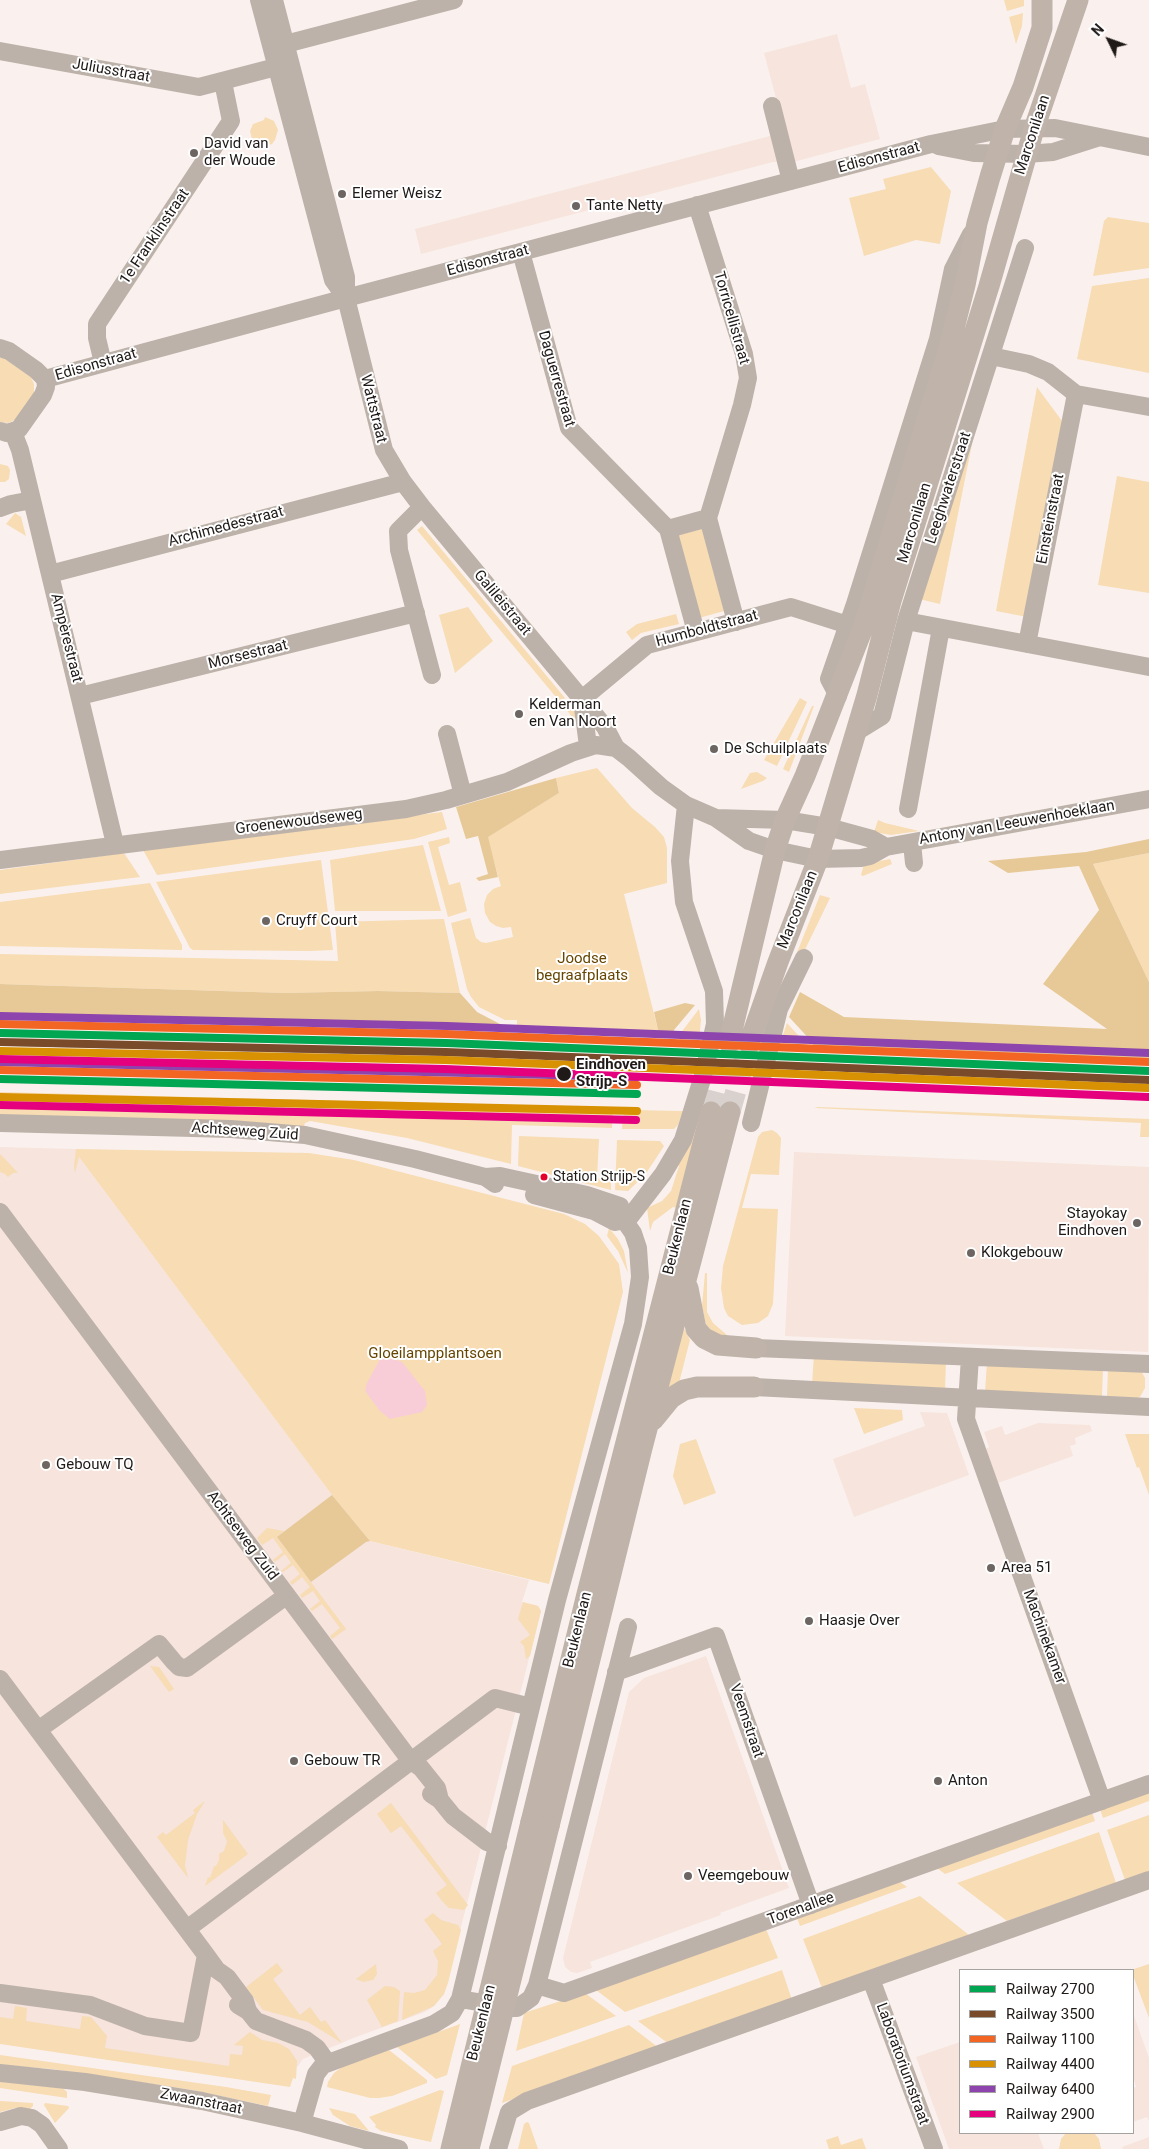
<!DOCTYPE html>
<html>
<head>
<meta charset="utf-8">
<style>
  body { margin:0 }
  #map { position:relative; width:1149px; height:2149px; overflow:hidden; background:#faf1ee; font-family:Roboto,sans-serif }
  canvas { display:block }
  .legend { position:absolute; left:959px; top:1969px; width:175px; height:165px; box-sizing:border-box; background:#fff; border:1px solid #a5a3a2; margin:0; padding:6px 9px; list-style:none; font-size:15px; color:#1f1917 }
  .legend li { display:flex; align-items:center; gap:10px; height:25px }
  .legend b { width:25px; border:1px solid #a5a3a2 }
  .north { position:absolute; left:1084px; top:15px; width:50px; height:50px; -webkit-text-stroke:4px #fff; paint-order:stroke; rotate:312deg; font-size:14px; font-weight:700; line-height:20px; text-align:center; color:#1f1917 }
  .north::after { content:''; display:block; margin:auto; width:18px; height:22px; background:#1f1917; clip-path:polygon(50% 0,100% 100%,50% 72%,0 100%) }
</style>
</head>
<body>
<div id="map">
<canvas width="1149" height="2149"></canvas>
<ul class="legend">
<li><b style="height:6px;background:#00a651"></b>Railway 2700</li>
<li><b style="height:6px;background:#7a4b2a"></b>Railway 3500</li>
<li><b style="height:6px;background:#f26522"></b>Railway 1100</li>
<li><b style="height:6px;background:#d79103"></b>Railway 4400</li>
<li><b style="height:6px;background:#8e44ad"></b>Railway 6400</li>
<li><b style="height:6px;background:#e5007d"></b>Railway 2900</li>
</ul>
<div class="north">N</div>
</div>
<script>
const c = document.querySelector('canvas').getContext('2d');
c.lineJoin = 'round';
function paint(path, color) { c.fillStyle = color; c.fill(path, 'evenodd'); }
const toPath = rows => new Path2D(rows.map(r => 'M' + r).join(''));
function trace(path, color, width, dash) { c.strokeStyle = color; c.lineWidth = width; c.lineCap = dash ? 'butt' : 'round'; c.setLineDash(dash || []); c.stroke(path); }
function label(font, color, halo, rows, align = 'center') {
  c.font = font + ' Roboto,sans-serif'; c.lineWidth = 4; c.setLineDash([]); c.textBaseline = 'middle'; c.strokeStyle = halo; c.fillStyle = color; for (const [text, x, y, turn = 0] of rows) {
    c.save(); c.translate(x, y); c.rotate((+turn || 0) * Math.PI / 180); c.textAlign = isNaN(turn) ? turn : align; if (halo) c.strokeText(text, 0, 0); c.fillText(text, 0, 0); c.restore();
  }
}
paint(toPath([
  [837,34,851,88,865,84,880,139,778,166,777,162,773,162,421,254,415,229,785,132,764,53],
  [0,1147,76,1149,79,1151,79,1157,332,1495,370,1541,529,1580,522,1602,538,1606,541,1611,444,1994,434,2006,425,2012,356,2037,303,2059,287,2081,0,2035],
  [794,1152,1149,1167,1148,1352,785,1336],
  [920,1412,947,1413,969,1475,854,1517,833,1459,925,1426],
  [1038,1423,1090,1425,1092,1431,1075,1438,1076,1444,1070,1446,1073,1456,998,1483,986,1449,989,1447,984,1432,1002,1426,1005,1435],
  [706,1656,789,1888,720,1913,721,1915,590,1962,592,1968,577,1973,571,1972,565,1967,563,1958,629,1692,644,1678],
  [1133,2013,1149,2058,1149,2121,1147,2117,1133,2122,1133,2088,1136,2087,1133,2077],
  [960,2042,960,2133,1038,2133,1044,2149,949,2149,916,2057],
  [1149,2137,1149,2149,1123,2149,1122,2147]
]), '#f6e4dd');
paint(toPath([
  [1004,0,1024,0,1024,6,1007,11],
  [1023,13,1022,26,1016,44,1009,17],
  [265,117,274,121,278,130,275,140,272,144,263,147,263,144,252,139,250,131,253,124,264,120],
  [931,167,951,191,940,244,916,240,864,256,849,198,886,189,883,179],
  [1108,217,1149,223,1149,268,1093,276,1104,221],
  [1149,278,1149,373,1077,359,1092,286],
  [0,358,4,358,31,377,34,384,34,393,17,419,8,423,0,422],
  [1037,387,1062,421,1027,617,996,611],
  [975,429,940,604,919,599],
  [0,464,8,466,10,470,9,479,5,482,0,482],
  [1117,476,1149,482,1149,593,1098,585],
  [15,513,21,517,26,536,6,524],
  [422,526,565,698,560,702,417,530],
  [704,528,724,611,699,618,675,536],
  [468,607,493,641,455,673,439,615],
  [676,614,679,624,641,633,632,640,626,632,637,624],
  [572,697,581,721,575,721,563,705],
  [800,698,807,702,777,766,764,760],
  [812,706,814,706,789,772,783,769],
  [597,768,632,808,655,827,664,837,667,848,667,883,624,894,658,1030,658,1037,642,1035,642,1034,517,1031,517,1020,505,1020,479,1007,471,997,467,989,451,923,470,918,476,938,481,942,486,943,513,937,511,927,503,928,496,926,490,922,485,913,484,904,487,895,493,889,501,886,487,837,559,793,556,778],
  [757,772,767,778,763,781,741,789,750,773],
  [442,812,447,829,414,839,202,869,157,875,143,850],
  [878,820,885,823,919,831,891,835,874,832],
  [449,837,450,843,438,847,449,885,460,882,467,911,448,917,428,842],
  [423,845,441,911,335,911,330,860],
  [124,853,140,877,0,894,0,870],
  [1149,853,1149,982,1093,864],
  [890,859,892,864,863,876,861,875,864,864],
  [321,860,333,950,310,951,193,950,190,948,156,882],
  [150,883,182,945,182,950,0,946,0,902],
  [820,895,830,898,800,960,796,955],
  [444,919,460,993,378,991,285,993,0,984,0,954,338,961,335,922],
  [699,1009,701,1020,699,1042,679,1041,680,1034],
  [787,1023,807,1045,780,1044],
  [0,1092,580,1107,613,1110,612,1128,512,1125,511,1164,407,1138,310,1121,305,1123,303,1129,0,1115],
  [818,1107,1149,1119,1149,1137,1140,1137,1141,1123,814,1108],
  [634,1110,679,1111,683,1111,678,1125,674,1129,622,1129,623,1116],
  [696,1124,699,1125,677,1208,673,1207,653,1222,650,1231,647,1208,662,1201,671,1191,679,1166,676,1164],
  [772,1130,777,1133,781,1138,779,1175,751,1174,742,1208,778,1209,773,1304,768,1316,758,1323,742,1325,728,1316,724,1308,721,1288,723,1266,758,1137,762,1132],
  [519,1136,599,1139,597,1178,611,1179,611,1190,518,1166],
  [617,1140,660,1141,664,1146,645,1175,628,1191,615,1190],
  [76,1149,309,1153,354,1160,564,1214,585,1224,599,1236,619,1264,623,1292,549,1584,370,1541,332,1495,79,1157,75,1173,74,1166],
  [0,1154,5,1159,18,1173,13,1173,8,1177,5,1174,0,1172],
  [609,1228,618,1239,624,1251,628,1273,618,1251,607,1236],
  [705,1273,707,1273,707,1312,713,1323,727,1335,726,1339,713,1332,706,1325,702,1306],
  [684,1328,690,1340,679,1383,666,1391],
  [814,1354,946,1360,945,1391,812,1385],
  [987,1362,1103,1367,1102,1397,985,1392],
  [1108,1367,1142,1372,1145,1378,1145,1388,1140,1397,1134,1399,1107,1398],
  [854,1408,902,1410,903,1420,864,1434],
  [1125,1434,1149,1434,1149,1495,1139,1467,1137,1468],
  [696,1439,716,1493,684,1505,673,1476,680,1444],
  [267,1528,284,1531,277,1537,346,1629,332,1639,330,1636,340,1628,322,1604,312,1611,310,1609,320,1601,313,1591,302,1598,300,1595,310,1587,302,1577,292,1585,290,1582,300,1574,293,1565,283,1572,281,1571,291,1563,285,1554,275,1562,273,1560,283,1552,273,1538,262,1545,257,1538],
  [523,1602,538,1606,541,1611,530,1656,526,1659,524,1646,520,1642,530,1635,518,1619],
  [150,1666,159,1667,174,1689,169,1692],
  [1149,1792,1149,1801,1103,1818,1100,1809],
  [205,1801,197,1814,188,1840,185,1865,188,1878,157,1837,163,1832,166,1835,195,1813,193,1810],
  [391,1803,468,1905,464,1910,449,1908,442,1901,436,1893,447,1885,401,1826,391,1833,377,1814],
  [1092,1812,1095,1821,945,1874,937,1868],
  [1149,1815,1149,1871,1125,1880,1107,1830],
  [223,1820,248,1854,205,1886,208,1877,210,1878,214,1866,216,1866,219,1860,219,1854,224,1851,226,1845,227,1841,223,1833],
  [1099,1832,1116,1883,1007,1921,957,1883],
  [899,1881,907,1887,800,1926,797,1918],
  [920,1896,969,1935,822,1988,803,1939],
  [433,1913,441,1920,458,1925,461,1930,448,1983,444,1994,434,2006,402,2020,404,1992,414,1993,425,1990,437,1975,438,1961,433,1951,442,1944,424,1920],
  [766,1929,778,1958,625,2012,596,1990],
  [277,1963,283,1971,273,1979,300,2015,310,2007,321,2022,325,2020,342,2043,308,2022,263,2010,246,1987],
  [376,1964,377,1974,373,1980,363,1982,356,1979],
  [1149,1964,1149,2018,1131,1970],
  [782,1970,792,2000,669,2044,638,2021],
  [385,1986,394,1987,400,1991,398,2021,382,2027,367,2000],
  [585,1993,616,2016,516,2051,524,2013],
  [15,2006,27,2008,26,2021,80,2029,82,2016,91,2017,107,2036,105,2048,229,2066,230,2054,242,2055,243,2046,234,2045,250,2032,262,2040,278,2043,289,2049,297,2061,296,2079,293,2078,290,2087,0,2044,0,2017,13,2019],
  [460,2024,447,2075,436,2079,397,2047],
  [629,2025,659,2048,502,2103,512,2066],
  [389,2050,427,2080,427,2083,392,2096,379,2098,370,2098,327,2087,328,2082,334,2073,346,2064],
  [0,2055,226,2087,271,2095,268,2106,192,2090,52,2069,0,2065],
  [0,2080,61,2086,67,2092,67,2098,0,2088],
  [440,2090,444,2091,431,2142,381,2131,375,2127,376,2125,369,2117],
  [0,2101,33,2103,33,2106,29,2110,21,2111,15,2108,0,2112],
  [45,2103,68,2106,69,2108,55,2123,44,2105],
  [329,2108,355,2114,369,2131,350,2126,333,2115],
  [527,2122,529,2123,538,2149,518,2149,524,2124],
  [1066,2133,1094,2133,1099,2139,1101,2149,1059,2149,1061,2139],
  [838,2136,841,2145,862,2138,866,2149,829,2149,826,2140]
]), '#f7dcb4');
paint(toPath([
  [556,778,559,793,488,837,498,877,479,881,476,878,488,874,478,836,466,839,456,807],
  [1149,839,1149,853,1093,864,1149,982,1149,1060,824,1048,824,1047,813,1046,813,1043,789,1017,800,992,844,1017,1107,1029,1043,984,1099,910,1079,866,1008,873,988,861,1086,852],
  [0,984,285,993,378,991,460,993,477,1012,502,1025,512,1027,512,1031,0,1017],
  [685,1003,695,1005,674,1030,674,1038,658,1037,658,1030,654,1012],
  [332,1495,370,1541,366,1542,311,1582,277,1537]
]), '#e7c998');
paint(toPath([
  [386,1356,402,1362,425,1391,427,1405,422,1412,390,1419,380,1411,368,1395,365,1390,367,1383,380,1359]
]), '#f9cdd8');
trace(toPath([
  [711,1112,729,1043],
  [730,1112,749,1044]
]), '#d9d1ce', 21, [21, 11]);
trace(toPath([
  [259,0,333,280,346,298],
  [274,0,346,277,346,298,384,450,403,482,422,507,605,727,616,748],
  [274,47,454,0],
  [0,51,199,87,276,67],
  [772,106,791,181],
  [938,146,974,153,1026,154,1053,152,1097,138],
  [697,205,744,354,748,378,742,405,708,518],
  [521,252,569,428,668,529],
  [0,348,9,351,36,370,45,379,46,387,43,395,19,429,7,433,0,431],
  [991,356,1029,364,1048,372,1076,394,1149,407],
  [103,363,97,338,97,324,231,121,223,82],
  [45,379,346,298,931,144,1005,129,1055,128,1149,147],
  [13,432,20,450,115,844],
  [422,507,398,531,399,550,432,675],
  [0,508,11,504,32,500],
  [708,518,736,622],
  [668,529,696,632],
  [668,529,708,518],
  [50,574,403,482],
  [906,621,1149,667],
  [1027,644,1076,394],
  [80,696,416,613],
  [838,696,829,679,855,604,938,339,953,269,971,234],
  [582,699,647,645,791,607,848,625],
  [582,700,588,746],
  [856,732,882,716,906,621,1025,248],
  [447,734,463,795],
  [908,809,941,628],
  [716,818,785,820,828,827,872,839,886,847],
  [912,843,914,863],
  [0,860,406,809,446,800,507,782,571,753,596,745,616,748,629,758,661,787,686,805,716,818,749,841,775,850,818,859,861,858,870,856,886,847,1149,799],
  [0,1123,231,1129,305,1135,415,1159,485,1177,495,1184],
  [751,1123,779,1009,804,958],
  [534,1195,594,1211,615,1222,624,1220],
  [0,1212,410,1760,421,1768,437,1788,440,1800],
  [626,1222,663,1174,683,1140,703,1076,715,1024,714,991,684,902,680,861,686,805],
  [756,1348,1149,1364],
  [970,1357,966,1419,1102,1801],
  [754,1387,1149,1407],
  [616,1672,716,1636,811,1905],
  [0,1679,206,1955,217,1970,227,1977,245,2001,248,2011],
  [38,1730,159,1644,174,1662,179,1667,187,1668,286,1596],
  [431,1794,440,1800,453,1816,487,1842,498,1846],
  [187,1929,495,1698,531,1707],
  [871,1979,934,2149],
  [537,1985,564,1993,1149,1784],
  [0,1993,90,2005,145,2026,191,2033,206,1955],
  [460,1999,513,2008,517,2008,531,1998,537,1985,628,1627],
  [238,2005,248,2011,256,2021,306,2040,317,2048,327,2062],
  [0,2073,85,2082,202,2101,302,2123,399,2149],
  [0,2122,21,2116,32,2118,42,2125,59,2149],
  [302,2123,316,2074,323,2065,434,2024,452,2013,460,1999,557,1600,633,1324,640,1277,638,1248,633,1233,624,1220,620,1206,587,1195,500,1176,485,1177],
  [498,2149,509,2112,527,2101,1149,1880]
]), '#bdb2aa', 18);
trace(toPath([
  [729,1043,775,850,785,820,805,776,863,628,949,348,965,285,977,223,990,177,1005,129,1023,87,1042,28,1042,0],
  [749,1044,778,962,818,859,867,695,891,601,989,286,1034,129,1078,0],
  [688,1288,696,1329,704,1338,718,1345,756,1348],
  [653,1420,671,1398,684,1390,697,1387,754,1387],
  [531,1822,587,1594,711,1112],
  [549,1826,642,1448,730,1112]
]), '#bfb3aa', 21);
const rail = toPath([
  [0,1043,543,1056,1149,1082]
]);
trace(rail, '#bdb5af', 5.5);
trace(rail, '#fff', 4, [11]);
trace(toPath([
  [451,2149,531,1822],
  [469,2149,549,1826]
]), '#bfb3aa', 21);
trace(toPath([
  [0,1033,446,1043,1149,1071],
  [0,1079,637,1094]
]), '#00a651', 8);
trace(toPath([
  [0,1042,446,1052,1149,1080]
]), '#7a4b2a', 8);
trace(toPath([
  [0,1024,446,1034,1149,1062],
  [0,1070,637,1085]
]), '#f26522', 8);
trace(toPath([
  [0,1051,445,1060,1148,1088],
  [0,1097,637,1111]
]), '#d79103', 8);
trace(toPath([
  [0,1016,447,1026,1149,1053],
  [0,1062,637,1077]
]), '#8e44ad', 8);
trace(toPath([
  [0,1059,445,1069,1148,1097],
  [0,1105,636,1120]
]), '#e5007d', 8);
for (const [x, y, r, color] of [
  [194,153,5,"#6c6562"],
  [342,194,5,"#6c6562"],
  [576,206,5,"#6c6562"],
  [519,714,5,"#6c6562"],
  [714,749,5,"#6c6562"],
  [266,921,5,"#6c6562"],
  [564,1074,8,"#1f1917"],
  [544,1177,4.5,"#e4002b"],
  [1137,1223,5,"#6c6562"],
  [971,1253,5,"#6c6562"],
  [46,1465,5,"#6c6562"],
  [991,1568,5,"#6c6562"],
  [809,1621,5,"#6c6562"],
  [294,1761,5,"#6c6562"],
  [938,1781,5,"#6c6562"],
  [688,1876,5,"#6c6562"]
]) { const dot = new Path2D(); dot.arc(x, y, r, 0, 2 * Math.PI); c.fillStyle = color; c.fill(dot); trace(dot, '#fff', 2); }
label('14px', '#1f1917', '#fff', [
  ["Station Strijp-S",553,1177]
], 'left');
label('15px', '#1f1917', '#fff', [
  ["Juliusstraat",111,71,10],
  ["Marconilaan",1033,135,-72],
  ["Edisonstraat",879,158,-15],
  ["1e Franklinstraat",155,237,-56],
  ["Edisonstraat",488,261,-15],
  ["Torricellistraat",731,318,74],
  ["Edisonstraat",96,365,-16],
  ["Daguerrestraat",556,379,74],
  ["Wattstraat",373,409,76],
  ["Leeghwaterstraat",949,488,-72],
  ["Einsteinstraat",1051,519,-79],
  ["Marconilaan",915,523,-73],
  ["Archimedesstraat",226,527,-15],
  ["Galileistraat",502,603,50],
  ["Humboldtstraat",707,629,-15],
  ["Ampèrestraat",66,638,76],
  ["Morsestraat",248,655,-14],
  ["Groenewoudseweg",299,822,-7],
  ["Antony van Leeuwenhoeklaan",1017,823,-10],
  ["Marconilaan",798,910,-68],
  ["Achtseweg Zuid",245,1132,4],
  ["Beukenlaan",678,1237,-76],
  ["Achtseweg Zuid",242,1536,53],
  ["Beukenlaan",578,1630,-76],
  ["Machinekamer",1044,1637,70],
  ["Veemstraat",746,1721,71],
  ["Torenallee",801,1909,-20],
  ["Beukenlaan",482,2023,-76],
  ["Laboratoriumstraat",902,2064,70],
  ["Zwaanstraat",201,2102,11]
]);
label('15px', '#1f1917', '#fff', [
  ["David van",204,144],
  ["der Woude",204,161],
  ["Elemer Weisz",352,194],
  ["Tante Netty",586,206],
  ["Kelderman",529,705],
  ["en Van Noort",529,722],
  ["De Schuilplaats",724,749],
  ["Cruyff Court",276,921],
  ["Stayokay",1127,1214,"right"],
  ["Eindhoven",1127,1231,"right"],
  ["Klokgebouw",981,1253],
  ["Gebouw TQ",56,1465],
  ["Area 51",1001,1568],
  ["Haasje Over",819,1621],
  ["Gebouw TR",304,1761],
  ["Anton",948,1781],
  ["Veemgebouw",698,1876]
], 'left');
label('15px', '#664600', '#fff', [
  ["Joodse",582,959],
  ["begraafplaats",582,976],
  ["Gloeilampplantsoen",435,1354]
]);
label('bold 15px', '#1f1917', '#fff', [
  ["Eindhoven",576,1065],
  ["Strijp-S",576,1082]
], 'left');
</script>
</body>
</html>
